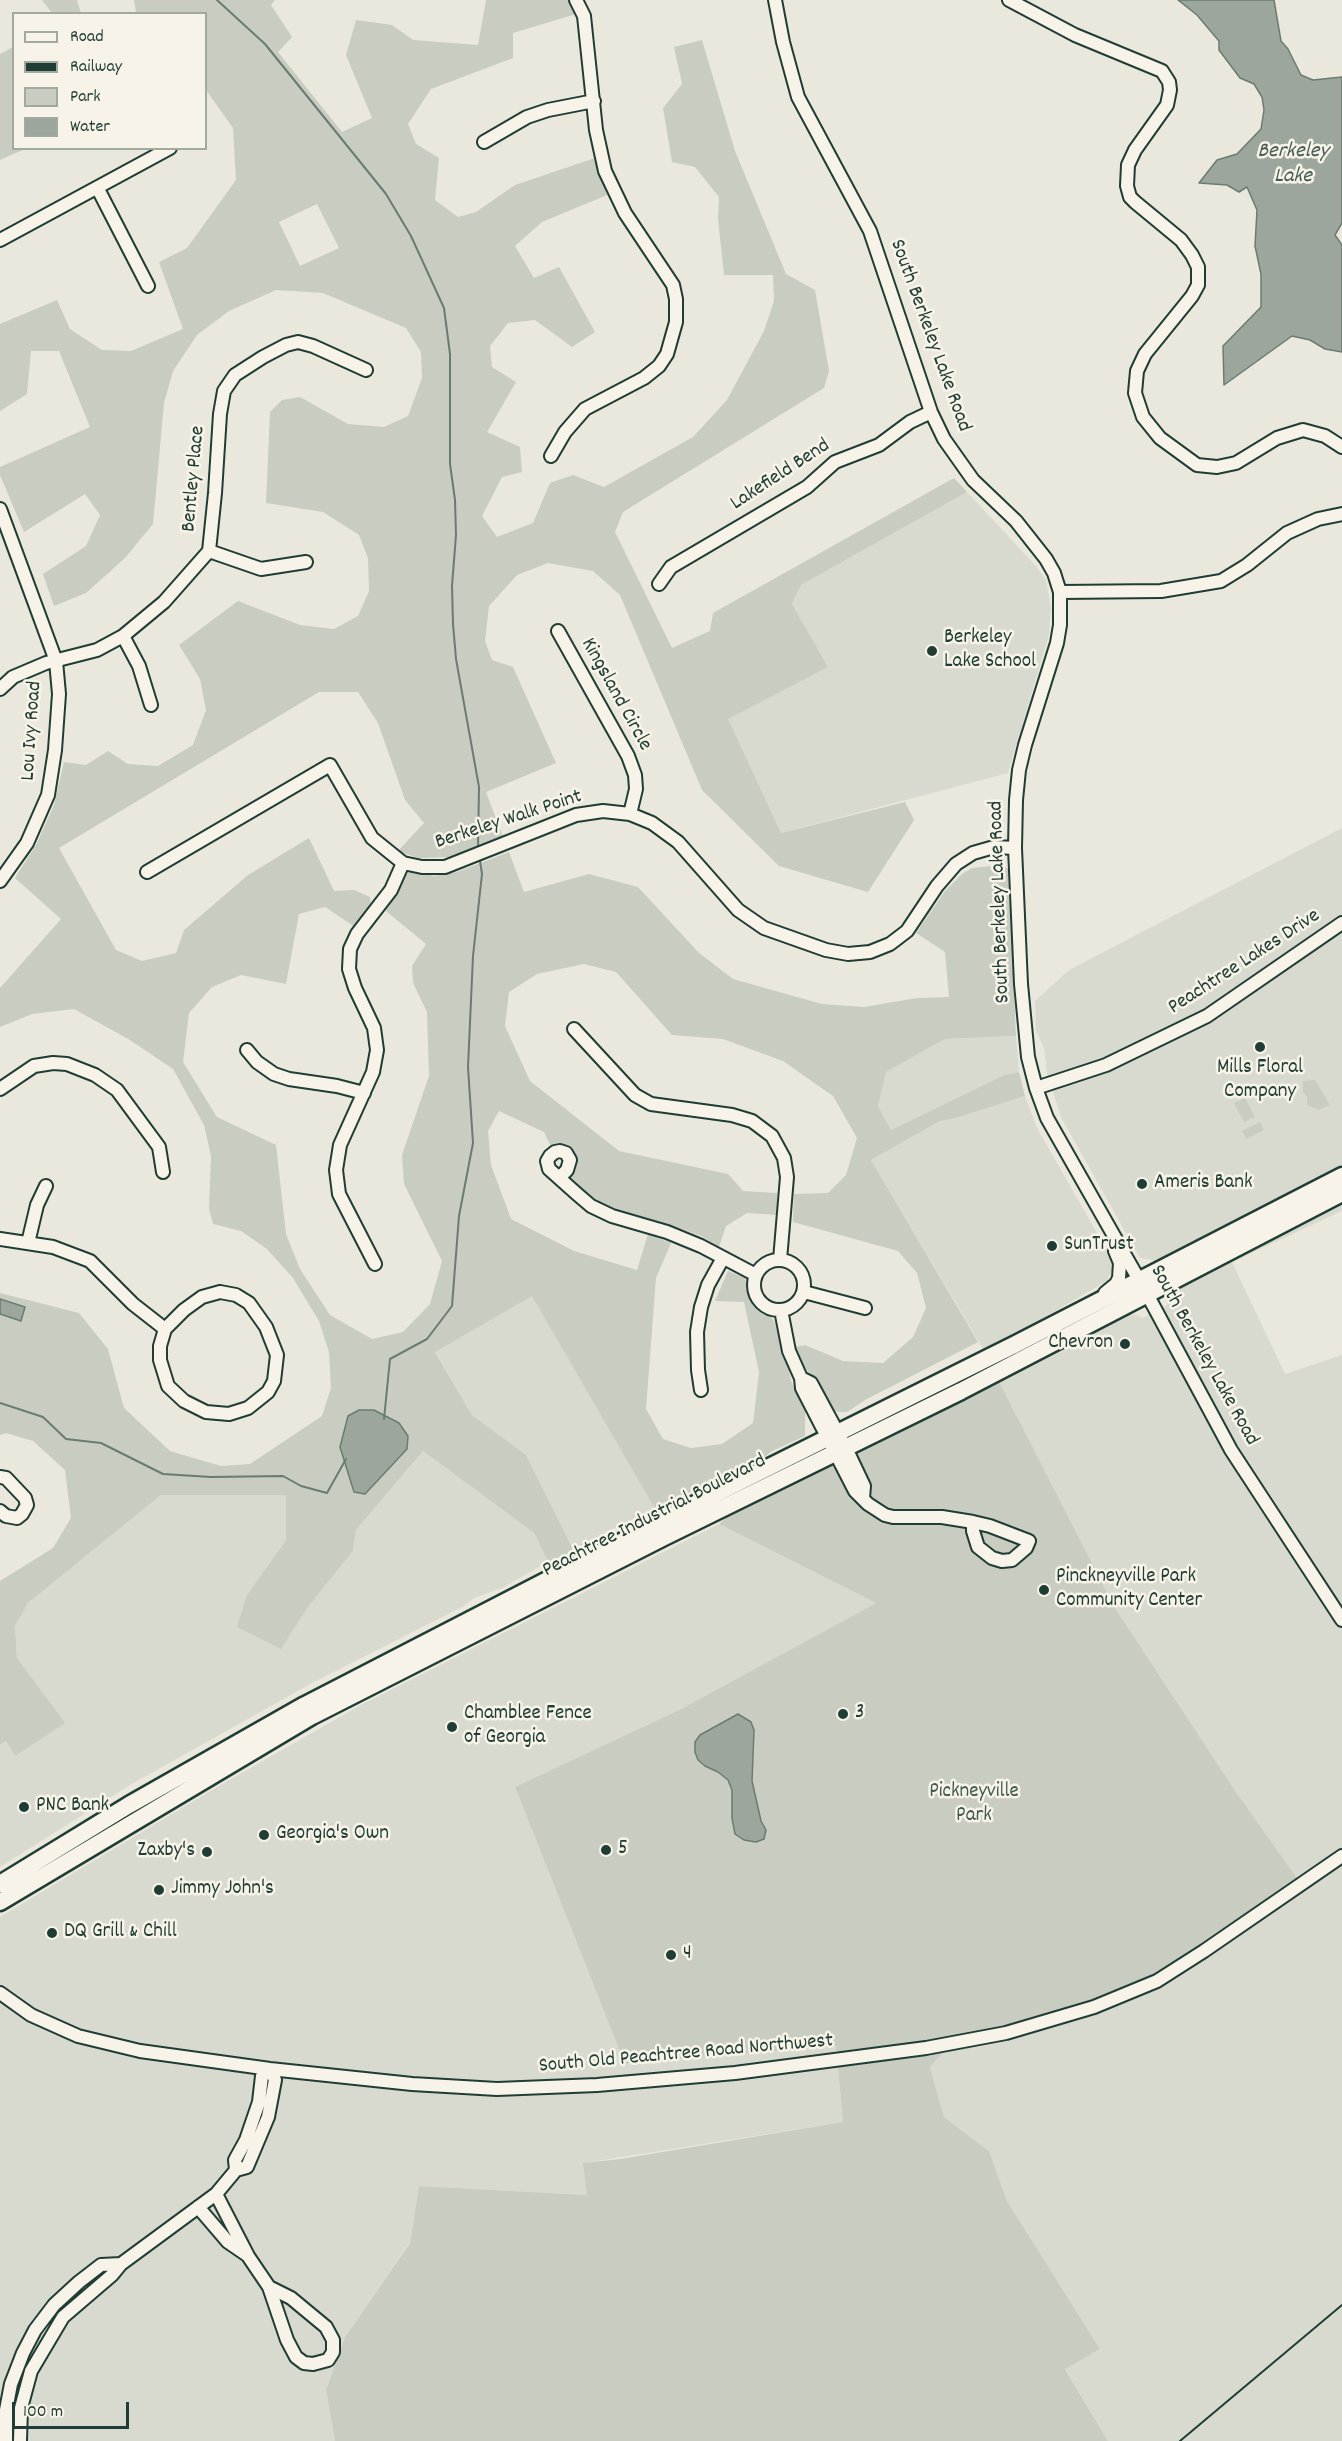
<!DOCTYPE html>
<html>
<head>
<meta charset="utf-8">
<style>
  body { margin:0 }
  #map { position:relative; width:1342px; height:2441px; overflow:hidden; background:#eae8dd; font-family:Dekko,sans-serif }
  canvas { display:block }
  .legend { position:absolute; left:12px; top:12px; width:195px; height:138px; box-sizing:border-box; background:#f7f3e8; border:2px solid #a1aaa0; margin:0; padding:8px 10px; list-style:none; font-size:18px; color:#1f3d34 }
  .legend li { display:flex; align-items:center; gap:12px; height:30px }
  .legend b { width:30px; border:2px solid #a1aaa0 }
  .scale { position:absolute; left:12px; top:2402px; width:117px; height:27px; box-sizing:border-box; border:3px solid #1f3d34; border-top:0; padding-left:8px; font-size:18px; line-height:21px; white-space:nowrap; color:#1f3d34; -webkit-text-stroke:4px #f7f3e8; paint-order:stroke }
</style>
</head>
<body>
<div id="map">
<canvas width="1342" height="2441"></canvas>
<ul class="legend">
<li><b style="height:8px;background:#f7f3e8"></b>Road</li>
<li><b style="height:8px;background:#1f3d34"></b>Railway</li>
<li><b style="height:16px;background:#c8ccc1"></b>Park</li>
<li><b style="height:16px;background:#9ca69c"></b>Water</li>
</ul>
<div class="scale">100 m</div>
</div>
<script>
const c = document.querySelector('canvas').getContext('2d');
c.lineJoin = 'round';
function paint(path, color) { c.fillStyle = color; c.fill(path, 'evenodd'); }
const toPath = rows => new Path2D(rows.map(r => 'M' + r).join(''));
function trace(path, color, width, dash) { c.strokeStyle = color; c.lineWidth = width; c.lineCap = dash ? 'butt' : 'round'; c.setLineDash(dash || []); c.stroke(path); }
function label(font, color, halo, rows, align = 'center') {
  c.font = font + ' Dekko,sans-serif'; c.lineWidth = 5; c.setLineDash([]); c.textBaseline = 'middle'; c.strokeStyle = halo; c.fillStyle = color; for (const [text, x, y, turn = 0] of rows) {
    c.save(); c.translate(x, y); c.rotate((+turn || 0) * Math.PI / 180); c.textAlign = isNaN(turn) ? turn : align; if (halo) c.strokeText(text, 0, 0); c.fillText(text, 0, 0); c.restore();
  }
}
paint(toPath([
  [967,492,1036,566,1046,580,1051,608,1049,635,1008,773,781,833,727,719,828,667,792,604,801,585],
  [1342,828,1342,1211,1232,1262,1285,1374,1342,1355,1342,2441,1108,2441,1065,2368,1100,2349,1007,2201,989,2151,944,2117,930,2067,960,2034,1017,2025,1299,1881,1234,1789,1115,1608,990,1364,1128,1315,1135,1314,1143,1318,1167,1305,1166,1299,1169,1293,1153,1260,1140,1258,1062,1119,1047,1074,1044,1048,1036,1031,1035,1001,1069,970],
  [1016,1036,1019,1072,1004,1075,891,1130,878,1106,886,1072,945,1039],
  [1025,1096,1037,1128,1113,1261,1113,1269,1107,1281,1050,1314,983,1349,871,1160,940,1121,956,1118],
  [532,1295,655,1509,602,1534,590,1545,574,1551,526,1455,472,1415,435,1351],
  [423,1451,534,1533,548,1562,502,1588,474,1598,464,1606,312,1683,130,1785,0,1867,0,1745,6,1741,15,1756,64,1723,17,1658,15,1626,28,1603,161,1495,286,1495,286,1540,247,1595,281,1648,308,1607,353,1551,356,1530],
  [719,1524,876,1603,681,1709,515,1787,625,2064,836,2046,843,2122,584,2163,588,2195,419,2186,410,2242,345,2337,326,2390,335,2441,0,2441,0,1917,212,1790,359,1706]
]), '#d9dacf');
paint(toPath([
  [42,0,77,0,81,13,52,13],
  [134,0,275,0,271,5,292,37,278,52,342,132,372,118,346,55,356,20,392,25,413,40,478,45,486,0,568,0,571,3,576,14,513,33,513,58,431,89,408,124,416,144,439,158,435,200,458,217,476,212,515,185,595,158,607,195,542,222,515,246,534,278,559,267,595,332,572,347,535,320,508,323,490,346,492,367,516,382,487,432,520,447,522,472,502,477,482,516,497,537,533,523,550,483,573,475,604,487,693,437,727,400,764,331,774,301,773,275,724,275,718,219,719,197,695,167,672,162,663,108,682,84,674,47,702,40,735,151,786,274,815,290,829,371,824,388,623,512,615,532,672,648,710,631,713,613,954,478,967,492,801,585,792,604,828,667,728,719,781,833,905,802,914,820,868,892,779,866,702,790,620,595,593,571,548,563,517,575,489,606,485,641,492,660,513,667,556,763,486,792,503,837,450,857,418,858,398,851,424,823,405,800,378,723,358,692,319,692,59,848,116,950,142,961,176,953,184,930,248,875,309,838,334,891,354,890,370,897,371,905,355,927,325,907,299,914,286,984,241,975,212,987,189,1013,183,1062,217,1117,276,1145,286,1234,300,1269,330,1315,372,1339,403,1332,430,1304,442,1261,404,1184,402,1155,429,1076,427,1012,413,983,412,966,426,944,386,911,407,874,412,871,434,876,457,872,509,852,524,892,589,874,638,887,699,953,733,979,822,1004,864,1007,917,998,949,997,945,952,916,933,945,891,962,874,972,868,1002,865,1008,869,1016,1036,945,1039,886,1072,878,1106,891,1130,1004,1075,1019,1072,1025,1096,956,1118,940,1121,871,1160,978,1342,865,1400,847,1412,839,1412,833,1410,815,1376,804,1369,795,1347,805,1345,843,1361,883,1363,913,1337,926,1308,917,1273,898,1251,793,1222,794,1194,828,1193,846,1175,857,1138,833,1096,783,1061,723,1039,672,1035,616,972,584,964,537,974,509,992,505,1026,530,1081,619,1151,728,1174,743,1191,777,1193,777,1215,747,1213,726,1226,719,1247,701,1236,682,1229,597,1204,569,1181,568,1178,575,1171,577,1163,575,1154,568,1148,559,1145,551,1147,544,1132,499,1111,488,1131,491,1165,511,1219,574,1251,637,1270,648,1234,671,1243,656,1278,646,1409,663,1439,691,1448,722,1444,753,1423,759,1372,744,1302,715,1301,728,1271,745,1278,749,1296,754,1304,769,1315,774,1321,789,1369,791,1381,805,1408,805,1436,772,1451,756,1464,728,1479,704,1485,655,1509,532,1296,435,1352,472,1415,526,1455,574,1551,548,1562,534,1533,423,1451,356,1530,353,1551,308,1607,281,1649,237,1627,247,1595,286,1540,286,1495,161,1495,28,1603,15,1626,17,1658,65,1723,15,1756,6,1741,0,1745,0,1581,53,1548,71,1518,65,1470,33,1441,6,1433,0,1435,0,1293,79,1313,108,1349,124,1408,170,1451,221,1466,250,1464,322,1416,331,1388,329,1352,319,1321,293,1278,267,1249,241,1231,213,1224,209,1209,211,1156,204,1125,173,1069,130,1040,74,1009,32,1014,0,1027,0,988,61,919,15,878,37,843,54,805,64,762,86,765,108,751,128,764,158,766,193,745,206,710,200,679,179,645,238,601,300,625,334,629,358,616,369,591,368,558,359,535,323,512,266,503,270,412,282,400,300,397,348,424,384,427,408,416,422,378,421,352,406,328,323,293,276,290,229,311,197,335,173,371,164,403,153,524,125,558,86,593,54,606,43,574,86,546,100,515,85,494,24,532,0,475,0,467,90,427,59,351,31,351,27,394,0,411,0,324,57,300,70,329,102,350,131,351,183,329,159,262,187,248,236,180,233,128,206,90,206,14,136,13],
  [317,204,339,248,300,266,279,222],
  [408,1436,407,1449,365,1494],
  [13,47,14,148,25,149,0,160,0,54],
  [1315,1080,1330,1105,1318,1110,1307,1105,1307,1096,1303,1093,1303,1081],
  [1245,1098,1255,1117,1244,1122,1234,1103],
  [1260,1122,1264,1130,1246,1139,1242,1131],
  [990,1364,1115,1608,1234,1789,1299,1881,1154,1978,1093,2002,1017,2025,960,2034,930,2067,944,2117,989,2151,1007,2201,1100,2349,1065,2369,1108,2441,335,2441,326,2390,345,2337,410,2243,419,2186,587,2195,583,2163,620,2159,843,2122,836,2046,625,2064,515,1787,681,1709,876,1603,719,1524,789,1463]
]), '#c8ccc1');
const water = toPath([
  [1178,0,1274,0,1281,41,1288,49,1301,75,1313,80,1342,77,1342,223,1335,235,1342,245,1342,352,1325,349,1310,340,1292,336,1224,385,1223,346,1261,307,1261,274,1255,246,1257,210,1247,187,1239,192,1227,185,1199,183,1217,160,1237,154,1261,129,1264,110,1262,97,1254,84,1240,78,1219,50,1219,41,1213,34,1197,15,1178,0],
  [0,1299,25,1307,21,1321,0,1314,0,1299],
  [359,1410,374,1410,399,1423,408,1436,407,1449,365,1494,354,1492,340,1447,348,1416,359,1410],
  [738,1714,751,1722,754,1730,752,1781,761,1821,766,1830,764,1839,756,1842,744,1840,735,1834,732,1818,732,1790,728,1780,718,1772,705,1766,698,1760,695,1752,695,1742,700,1735,738,1714]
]);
paint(water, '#9ca69c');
trace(water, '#6a7c72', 1.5);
trace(toPath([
  [217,0,265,44,386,194,411,236,444,308,450,354,450,464,455,500,456,535,452,586,453,624,456,659,479,787,478,848],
  [0,1403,43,1417,66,1439,101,1443,163,1474,211,1477,283,1476,301,1486,327,1493,346,1459],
  [384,1419,390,1359,427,1339,452,1306,459,1216,473,1143,468,1067,473,956,482,874,480,861]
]), '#6a7c72', 2);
const minor = toPath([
  [775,0,783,42,798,97,870,231,931,412,944,439,973,480,1016,521,1046,559,1054,573,1060,592,1060,625,1057,643,1025,745,1019,770,1016,800,1015,848,1021,984,1028,1057,1036,1088,1047,1118,1147,1294,1231,1450,1342,1620],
  [1009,0,1075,35,1162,71,1169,82,1170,90,1167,105,1135,150,1128,165,1127,186,1130,197,1135,202,1181,240,1192,255,1198,267,1198,285,1192,296,1145,354,1137,371,1135,393,1143,417,1160,438,1197,465,1217,467,1236,463,1277,438,1303,430,1325,436,1342,447],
  [484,142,527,117,548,110,594,101],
  [98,189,148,286],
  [0,240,170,148],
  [551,456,565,432,585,409,644,378,659,366,667,354,676,322,676,299,673,285,625,213,605,171,596,130,584,16,576,0],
  [0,509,56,661,59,694,55,750,48,795,27,843,0,881],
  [209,551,261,569,306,562],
  [659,584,671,567,807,487,835,462,879,445,910,422,931,412],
  [1060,592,1161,591,1221,581,1247,565,1287,533,1318,519,1342,514],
  [558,631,628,756,635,775,636,789,630,814],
  [123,636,139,666,151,705],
  [0,689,13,677,46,663,97,650,123,636,164,602,209,551,215,493,220,414,224,391,235,375,263,357,286,345,298,342,313,346,366,370],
  [147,872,330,765,372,838,403,863,422,867,445,867,576,815,603,811,630,814,652,823,678,842,738,910,764,928,826,950,848,954,870,952,890,944,907,931,937,886,956,864,973,853,994,847,1015,848],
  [574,1029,635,1095,651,1104,732,1115,752,1121,772,1136,784,1158,787,1177,780,1260],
  [247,1050,257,1062,274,1074,289,1079,337,1086,364,1093],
  [1036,1088,1106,1065,1207,1016,1342,923],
  [0,1089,34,1066,53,1063,67,1064,95,1075,117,1090,159,1147,163,1172],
  [559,1178,567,1170,570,1160,566,1153,560,1151,555,1152,550,1156,547,1161,549,1169,577,1194,591,1206,612,1216,667,1232,701,1246,756,1275],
  [0,1239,53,1247,90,1261,133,1304,165,1329],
  [28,1243,37,1205,46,1186],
  '754 1285a25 25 0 1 1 50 0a25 25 0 1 1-50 0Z',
  [375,1264,339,1194,336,1170,340,1145,373,1072,377,1050,374,1028,355,988,349,969,350,949,357,934,391,890,403,863],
  [220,1292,236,1295,249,1303,266,1327,277,1355,274,1381,268,1392,248,1408,229,1414,206,1412,184,1401,168,1386,160,1360,160,1346,165,1329,184,1310,202,1297,220,1292],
  [804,1292,865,1308],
  [1105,1293,1116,1284,1119,1278,1120,1263,1115,1251],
  [781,1310,789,1351,801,1378,802,1388,855,1491,868,1504,885,1515,893,1517,942,1517,973,1522,990,1526,1029,1541,1026,1548,1012,1560,1002,1561,992,1558,978,1547,973,1531,973,1522],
  [801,1378,811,1383,845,1446,864,1486,863,1498],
  [701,1390,698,1370,697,1332,701,1307,708,1285,723,1258],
  [0,1477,6,1478,25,1498,27,1505,22,1514,17,1518,6,1516,0,1511],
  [0,1993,31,2015,78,2036,140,2051,270,2069,412,2084,497,2089,597,2085,735,2073,926,2048,1006,2033,1094,2007,1157,1981,1204,1951,1342,1856],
  [236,2170,235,2160,246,2140,259,2102,262,2076,270,2069],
  [216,2194,248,2256,269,2287],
  [198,2207,228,2242,247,2255],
  [269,2287,291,2298,326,2327,333,2340,333,2352,328,2360,313,2364,304,2363,296,2357,287,2340,269,2287],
  [6,2441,6,2410,11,2384,23,2353,35,2330,54,2305,79,2282,101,2265,121,2264],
  [20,2441,21,2408,31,2371,63,2317,112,2275,121,2264,216,2194,236,2170,247,2167,268,2117,275,2080,270,2069]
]);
const highway = toPath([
  [0,1884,129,1805,305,1705,683,1510,1014,1345,1342,1176],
  [0,1902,312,1716,664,1537,961,1391,1342,1193]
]);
trace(minor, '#1f3d34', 16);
trace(highway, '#1f3d34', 21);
trace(minor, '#f7f3e8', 12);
trace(highway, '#f7f3e8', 16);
trace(toPath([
  [1180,2441,1342,2305]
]), '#1f3d34', 2);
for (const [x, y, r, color] of [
  [932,651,6,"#1f3d34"],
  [1260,1047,6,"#1f3d34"],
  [1142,1184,6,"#1f3d34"],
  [1052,1246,6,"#1f3d34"],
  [1125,1344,6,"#1f3d34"],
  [1044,1590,6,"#1f3d34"],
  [843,1714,6,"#1f3d34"],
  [452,1727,6,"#1f3d34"],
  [24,1807,6,"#1f3d34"],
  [264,1835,6,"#1f3d34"],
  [606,1850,6,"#1f3d34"],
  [207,1852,6,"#1f3d34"],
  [159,1890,6,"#1f3d34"],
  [52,1933,6,"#1f3d34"],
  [671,1955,6,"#1f3d34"]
]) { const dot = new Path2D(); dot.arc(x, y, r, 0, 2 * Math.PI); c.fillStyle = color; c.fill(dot); trace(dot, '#f7f3e8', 2); }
label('21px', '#1f3d34', '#f7f3e8', [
  ["South Berkeley Lake Road",929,336,70],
  ["Lakefield Bend",781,476,-33],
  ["Bentley Place",195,479,-85],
  ["Kingsland Circle",615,695,61],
  ["Lou Ivy Road",33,731,-86],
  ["Berkeley Walk Point",509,821,-18],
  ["South Berkeley Lake Road",1001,902,-92],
  ["Peachtree Lakes Drive",1245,963,-33],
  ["South Berkeley Lake Road",1203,1356,61],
  ["Peachtree Industrial Boulevard",655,1517,-27],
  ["South Old Peachtree Road Northwest",686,2055,-5]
]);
label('21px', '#1f3d34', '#f7f3e8', [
  ["Berkeley",944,639],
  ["Lake School",944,663],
  ["Mills Floral",1260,1069,"center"],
  ["Company",1260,1093,"center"],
  ["Ameris Bank",1154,1184],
  ["SunTrust",1064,1246],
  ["Chevron",1113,1344,"right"],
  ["Pinckneyville Park",1056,1578],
  ["Community Center",1056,1602],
  ["3",855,1714],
  ["Chamblee Fence",464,1715],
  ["of Georgia",464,1739],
  ["PNC Bank",36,1807],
  ["Georgia's Own",276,1835],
  ["5",618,1850],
  ["Zaxby's",195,1852,"right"],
  ["Jimmy John's",171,1890],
  ["DQ Grill & Chill",64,1933],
  ["4",683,1955]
], 'left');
label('21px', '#415a50', '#f7f3e8', [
  ["Pickneyville",974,1793],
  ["Park",974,1817]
]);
label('italic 22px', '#445c53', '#f7f3e8', [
  ["Berkeley",1293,153],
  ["Lake",1293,178]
]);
</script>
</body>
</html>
